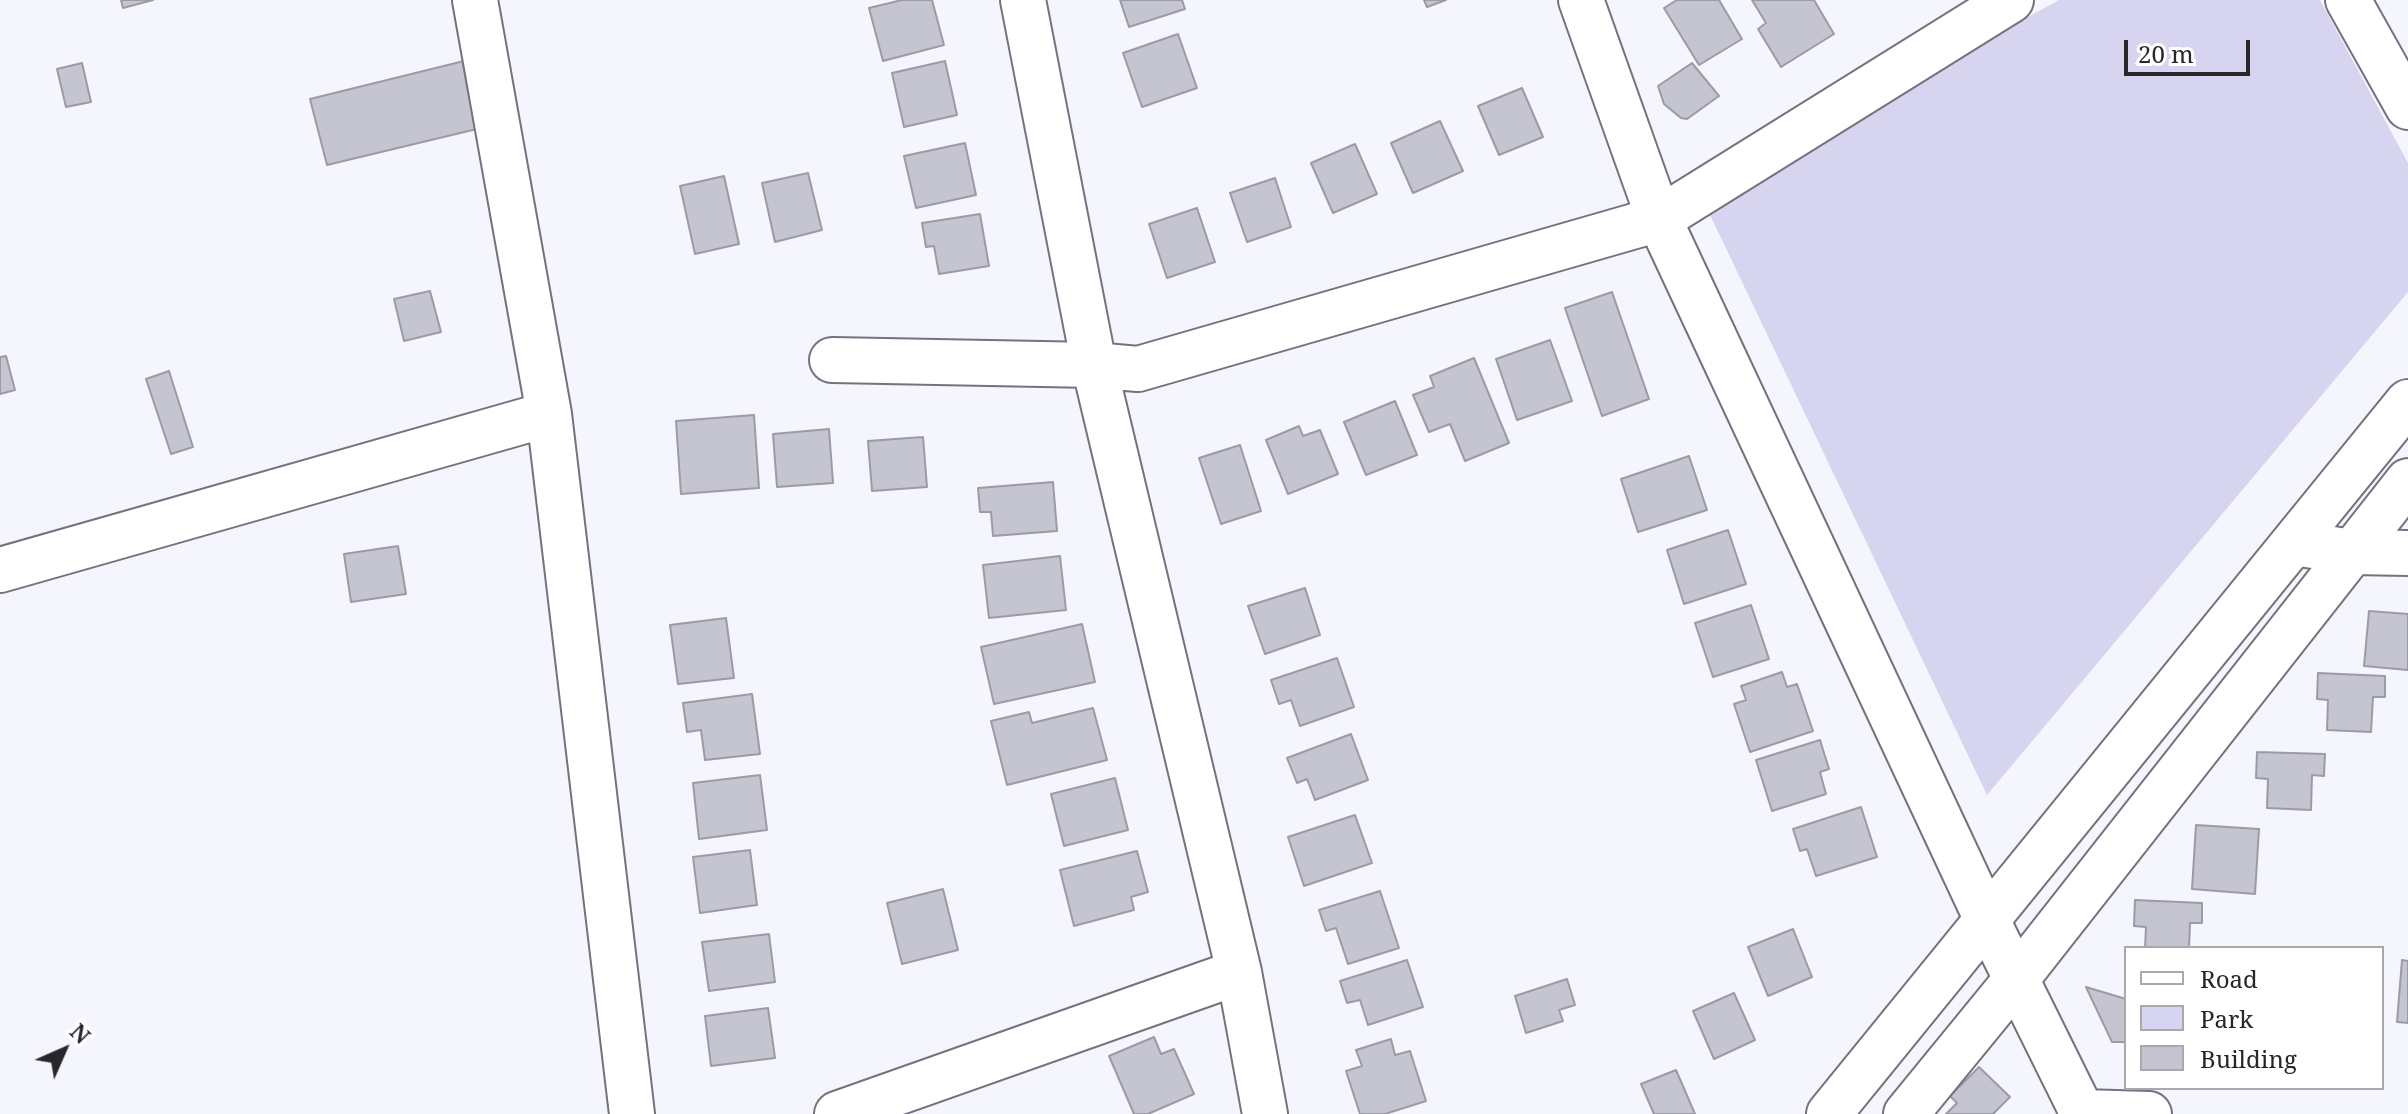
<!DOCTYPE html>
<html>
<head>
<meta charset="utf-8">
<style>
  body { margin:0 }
  #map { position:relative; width:2408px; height:1114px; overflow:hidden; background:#f5f5fd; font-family:"Noto Serif",serif }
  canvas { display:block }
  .legend { position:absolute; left:2124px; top:946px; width:260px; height:144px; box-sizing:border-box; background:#fff; border:2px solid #a9a8aa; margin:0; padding:10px 14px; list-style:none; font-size:24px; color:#27262b }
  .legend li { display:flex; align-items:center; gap:16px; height:40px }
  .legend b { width:40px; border:2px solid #a9a8aa }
  .north { position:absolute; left:24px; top:1010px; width:80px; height:80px; -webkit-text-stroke:6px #fff; paint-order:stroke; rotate:45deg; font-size:22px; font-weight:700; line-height:32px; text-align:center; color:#27262b }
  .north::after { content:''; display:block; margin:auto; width:28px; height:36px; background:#27262b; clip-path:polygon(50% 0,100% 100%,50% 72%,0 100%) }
  .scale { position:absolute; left:2124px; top:40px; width:126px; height:36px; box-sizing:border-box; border:4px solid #27262b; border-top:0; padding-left:10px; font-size:24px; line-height:28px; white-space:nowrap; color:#27262b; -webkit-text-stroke:6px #fff; paint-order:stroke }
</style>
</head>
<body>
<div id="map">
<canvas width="2408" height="1114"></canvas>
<ul class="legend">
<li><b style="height:10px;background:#fff"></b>Road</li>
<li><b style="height:22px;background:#d6d4ef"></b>Park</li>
<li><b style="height:22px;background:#c5c4d1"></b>Building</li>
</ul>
<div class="north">N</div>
<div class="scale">20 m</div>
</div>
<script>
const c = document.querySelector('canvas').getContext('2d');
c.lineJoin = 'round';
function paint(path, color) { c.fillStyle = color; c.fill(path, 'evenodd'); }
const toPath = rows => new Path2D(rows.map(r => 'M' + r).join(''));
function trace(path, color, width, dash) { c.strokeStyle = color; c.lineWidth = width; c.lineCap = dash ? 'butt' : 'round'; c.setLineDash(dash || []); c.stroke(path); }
paint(toPath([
  [2059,0,2320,0,2408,163,2408,292,1987,795,1701,196]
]), '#d6d4ef');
const building = toPath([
  [121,0,153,0,123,8,121,0],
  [902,0,932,0,944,45,883,61,869,8,902,0],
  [1120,0,1182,0,1185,9,1129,27,1120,0],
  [1424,0,1446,0,1427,7,1424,0],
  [1677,0,1719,0,1742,39,1699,65,1664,8,1677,0],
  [1752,0,1814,0,1834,34,1781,67,1758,29,1766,23,1752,0],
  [1178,34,1197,88,1142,107,1123,53,1178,34],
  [464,61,481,128,327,165,310,99,464,61],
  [945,61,957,115,904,127,892,73,945,61],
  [82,63,91,102,66,107,57,69,82,63],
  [1692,63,1719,96,1687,119,1681,118,1664,104,1658,86,1692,63],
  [1522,88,1543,137,1499,155,1478,106,1522,88],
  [1440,121,1463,171,1413,193,1391,143,1440,121],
  [965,143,976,195,916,208,904,156,965,143],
  [1355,144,1377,194,1333,213,1311,163,1355,144],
  [808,173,822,230,775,242,762,183,808,173],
  [724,176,739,244,695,254,680,186,724,176],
  [1275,178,1291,227,1247,242,1230,193,1275,178],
  [1197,208,1215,262,1167,278,1149,224,1197,208],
  [980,214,989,266,939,274,934,246,926,247,922,223,980,214],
  [430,291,441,332,404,341,394,299,430,291],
  [1612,292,1649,399,1602,416,1565,308,1612,292],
  [1550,340,1572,401,1517,420,1496,359,1550,340],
  [6,356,15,390,0,394,0,357,6,356],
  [1474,358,1509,443,1465,461,1450,424,1429,432,1413,395,1434,387,1430,376,1474,358],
  [169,371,193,447,171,454,146,379,169,371],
  [1395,401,1417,455,1366,475,1344,422,1395,401],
  [754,415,759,488,681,494,676,421,754,415],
  [1299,426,1303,436,1320,430,1338,474,1288,494,1266,440,1299,426],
  [829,429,833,483,777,487,773,434,829,429],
  [923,437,927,487,872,491,868,441,923,437],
  [1240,445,1261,511,1221,524,1199,458,1240,445],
  [1689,456,1707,510,1638,532,1621,479,1689,456],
  [1053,482,1057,531,993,536,991,512,980,512,978,488,1053,482],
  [1728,530,1746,584,1684,604,1667,550,1728,530],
  [398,546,406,594,351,602,344,554,398,546],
  [1060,556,1066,610,989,618,983,565,1060,556],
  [1305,588,1320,635,1265,654,1248,606,1305,588],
  [1751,605,1769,659,1713,677,1695,623,1751,605],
  [2369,611,2408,614,2408,670,2364,666,2369,611],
  [726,618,734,678,678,684,670,625,726,618],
  [1082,624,1095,682,994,704,981,647,1082,624],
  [1337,658,1354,707,1300,726,1291,700,1279,704,1271,680,1337,658],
  [1782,672,1787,687,1797,684,1813,731,1750,752,1734,704,1746,700,1741,686,1782,672],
  [2318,673,2385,676,2385,697,2373,697,2371,732,2327,730,2328,700,2317,699,2318,673],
  [752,694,760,754,705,760,701,730,687,732,683,703,752,694],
  [1093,708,1107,760,1007,785,991,721,1029,712,1032,723,1093,708],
  [1351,734,1368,780,1315,800,1307,779,1297,783,1287,758,1351,734],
  [1820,740,1829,769,1820,772,1826,794,1772,811,1756,760,1820,740],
  [2257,752,2325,754,2324,776,2312,775,2311,810,2267,808,2268,779,2256,778,2257,752],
  [760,775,767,830,699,839,693,783,760,775],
  [1115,778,1128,830,1064,846,1051,794,1115,778],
  [1861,807,1877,857,1816,876,1807,849,1800,851,1793,829,1861,807],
  [1355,815,1372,863,1304,886,1288,837,1355,815],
  [2196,825,2259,829,2255,894,2192,889,2196,825],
  [750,850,757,905,700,913,693,857,750,850],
  [1137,851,1148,892,1131,897,1134,910,1074,926,1060,870,1137,851],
  [943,889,958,950,902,964,887,903,943,889],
  [1380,891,1399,948,1348,964,1336,928,1326,931,1319,910,1380,891],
  [2135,900,2202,903,2202,923,2190,923,2189,948,2145,948,2146,927,2134,926,2135,900],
  [1793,929,1812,977,1768,996,1748,947,1793,929],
  [769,934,775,982,709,991,702,942,769,934],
  [1407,960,1423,1007,1368,1025,1360,1000,1347,1003,1340,981,1407,960],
  [2402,960,2408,961,2408,1023,2397,1022,2402,960],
  [1567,979,1575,1005,1559,1010,1563,1021,1526,1033,1515,996,1567,979],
  [2086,987,2126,999,2126,1042,2112,1042,2086,987],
  [1734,993,1755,1040,1714,1059,1693,1011,1734,993],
  [768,1008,775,1058,711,1066,705,1016,768,1008],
  [1154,1037,1161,1054,1174,1049,1194,1094,1148,1114,1134,1114,1109,1056,1154,1037],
  [1391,1039,1395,1055,1410,1051,1426,1101,1385,1114,1360,1114,1346,1071,1362,1066,1356,1050,1391,1039],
  [1979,1067,2010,1097,1993,1114,1946,1114,1957,1103,1950,1096,1979,1067],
  [1676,1070,1695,1114,1654,1114,1641,1084,1676,1070]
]);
paint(building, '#c5c4d1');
trace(building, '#9b9aa7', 2);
const street = toPath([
  [475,0,549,414,632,1114],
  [1023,0,1094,365,1239,972,1265,1114],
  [1581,0,1659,219,1987,920,2083,1114],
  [832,360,1094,365,1138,369,1659,219,2011,0],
  [2294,543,2352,552,2408,553],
  [0,570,549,414],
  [2082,1112,2149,1114],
  [837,1114,1239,972]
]);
const secondary = toPath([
  [2348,0,2408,107],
  [1829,1114,2408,402],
  [1906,1114,2018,977,2408,481]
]);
trace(street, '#74727f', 48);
trace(secondary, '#74727f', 48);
trace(street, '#fff', 44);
trace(secondary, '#fff', 44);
</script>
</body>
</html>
